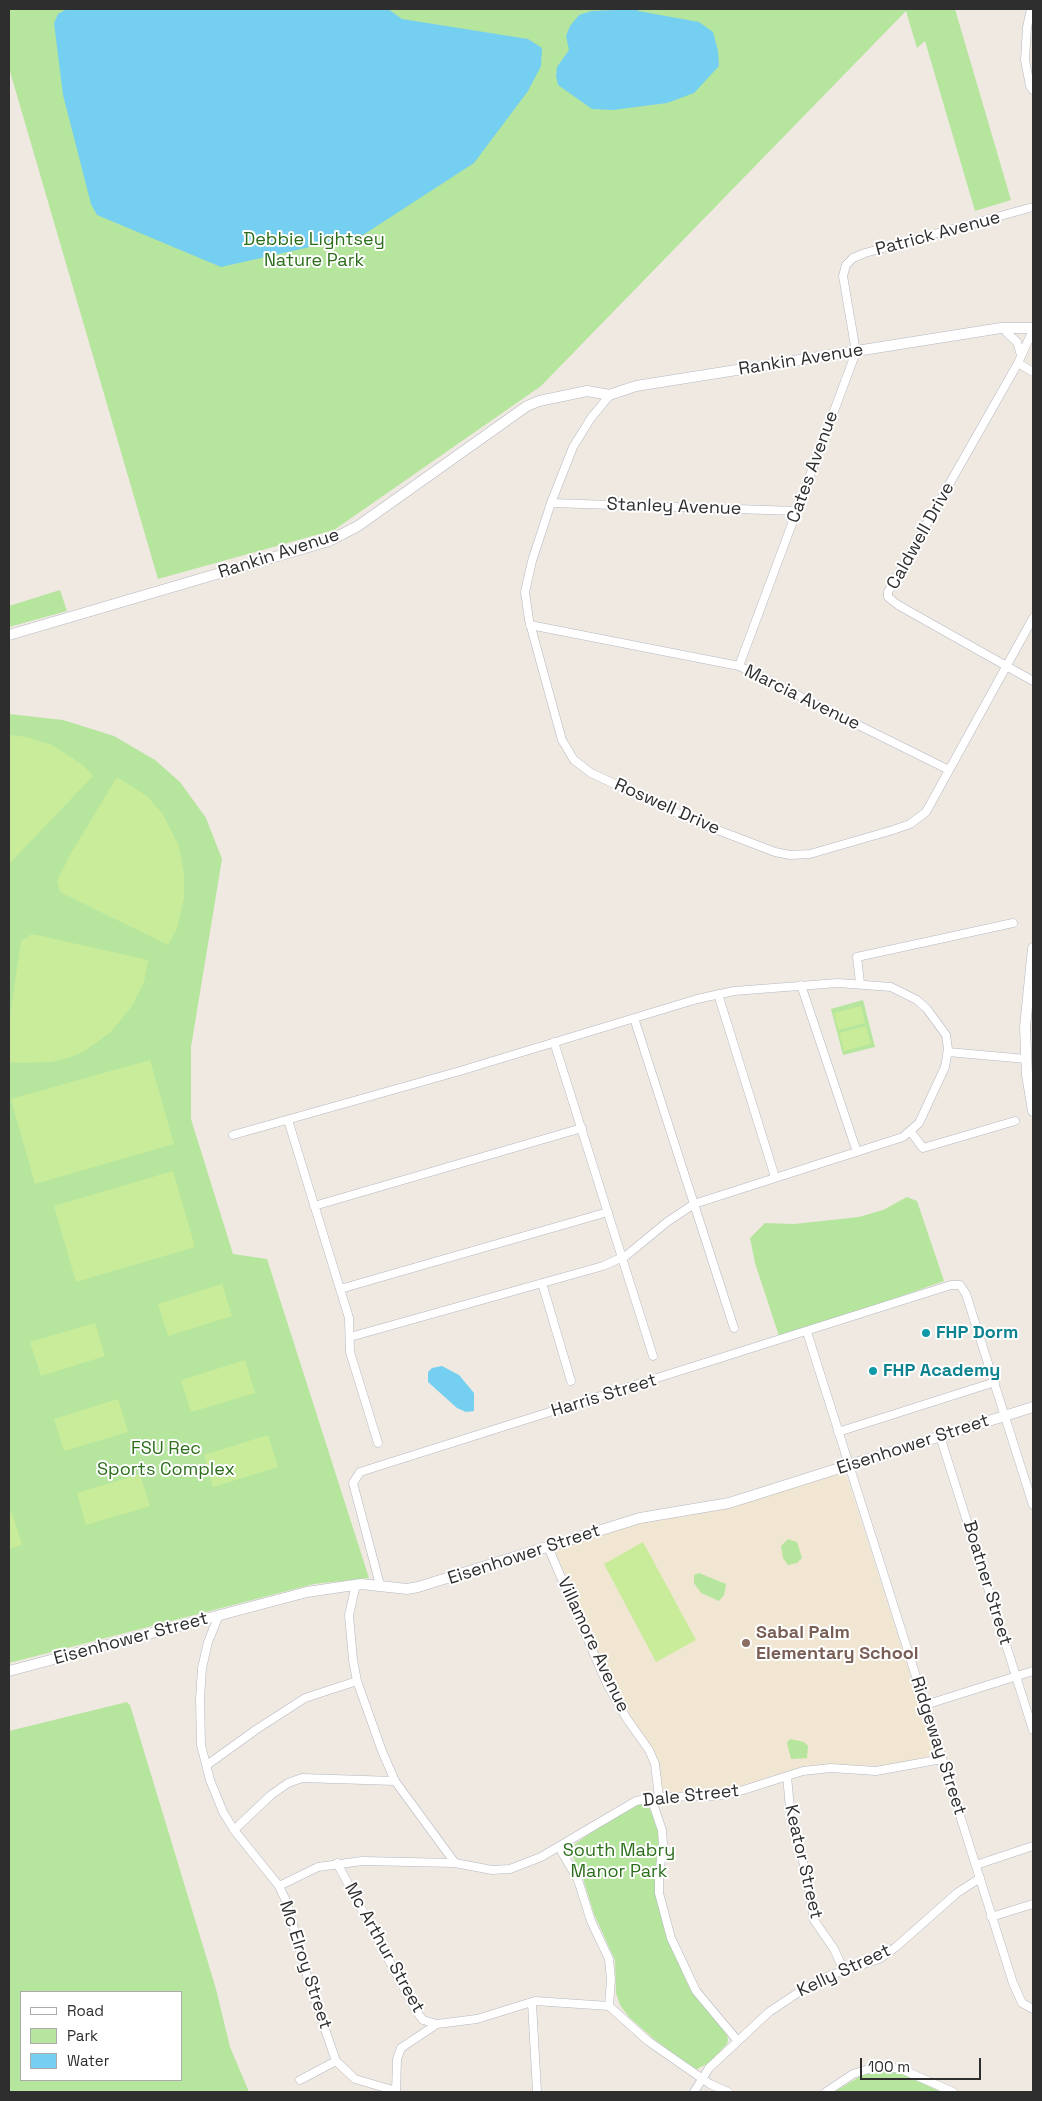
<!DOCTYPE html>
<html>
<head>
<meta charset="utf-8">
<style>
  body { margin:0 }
  #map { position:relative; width:1042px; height:2101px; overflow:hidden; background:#efe9e1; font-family:"Space Grotesk",sans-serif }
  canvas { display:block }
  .frame { position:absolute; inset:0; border:10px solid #2e2e2e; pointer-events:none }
  .legend { position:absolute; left:20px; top:1991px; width:162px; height:90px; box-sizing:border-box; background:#fff; border:1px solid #ababab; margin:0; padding:6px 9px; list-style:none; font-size:15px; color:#2e2e2e }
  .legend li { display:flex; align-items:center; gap:10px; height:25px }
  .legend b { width:25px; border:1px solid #ababab }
  .scale { position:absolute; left:860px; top:2058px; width:121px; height:22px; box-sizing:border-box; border:2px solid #2e2e2e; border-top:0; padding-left:6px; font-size:15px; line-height:18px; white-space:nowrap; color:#2e2e2e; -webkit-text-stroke:4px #fff; paint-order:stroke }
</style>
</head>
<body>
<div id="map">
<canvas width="1042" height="2101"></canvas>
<div class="frame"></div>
<ul class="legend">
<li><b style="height:6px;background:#fff"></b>Road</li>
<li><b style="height:14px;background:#b6e59e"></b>Park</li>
<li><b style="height:14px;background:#75cff0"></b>Water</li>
</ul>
<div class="scale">100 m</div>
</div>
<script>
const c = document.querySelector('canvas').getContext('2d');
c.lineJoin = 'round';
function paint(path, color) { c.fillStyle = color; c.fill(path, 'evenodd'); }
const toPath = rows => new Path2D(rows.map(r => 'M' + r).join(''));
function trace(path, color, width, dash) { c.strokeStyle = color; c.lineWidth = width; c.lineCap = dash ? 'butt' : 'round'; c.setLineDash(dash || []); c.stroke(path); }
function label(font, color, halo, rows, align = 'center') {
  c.font = font + ' "Space Grotesk",sans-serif'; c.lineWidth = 4; c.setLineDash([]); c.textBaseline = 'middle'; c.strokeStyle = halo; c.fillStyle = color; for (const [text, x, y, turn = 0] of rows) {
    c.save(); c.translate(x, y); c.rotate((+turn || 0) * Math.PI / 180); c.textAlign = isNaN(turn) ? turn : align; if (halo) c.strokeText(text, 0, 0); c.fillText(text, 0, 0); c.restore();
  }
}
paint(toPath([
  [841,1473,847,1478,918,1699,932,1743,932,1754,918,1760,886,1765,807,1766,729,1790,663,1793,654,1752,625,1707,603,1667,555,1551,645,1521,721,1510]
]), '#f0e6d1');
paint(toPath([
  [9,9,955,9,1011,200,975,211,925,41,917,48,906,11,541,386,334,530,158,579,9,68],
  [60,590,67,611,9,627,9,606],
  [9,714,63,720,114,736,155,760,180,782,206,818,222,859,191,1047,191,1119,233,1254,267,1259,369,1578,314,1584,9,1663],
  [863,1000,875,1047,843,1055,831,1009],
  [907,1197,917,1201,944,1281,780,1339,755,1263,750,1238,765,1223,794,1224,859,1217,883,1210],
  [788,1539,797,1542,802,1558,797,1563,788,1565,783,1558,781,1546],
  [699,1573,726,1584,724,1595,719,1601,701,1593,694,1583,694,1575],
  [127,1702,130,1705,216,1989,230,2047,249,2092,9,2092,9,1731],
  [21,1992,181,1992,181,2080,21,2080],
  [790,1739,804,1742,808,1746,807,1758,791,1759,787,1743],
  [640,1804,644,1804,650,1809,660,1837,657,1901,671,1945,690,1989,727,2034,728,2040,727,2044,709,2063,697,2069,693,2069,654,2039,629,2017,620,2005,616,1993,615,1960,594,1914,582,1875,570,1851,572,1846,595,1830],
  [877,2070,899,2073,942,2092,834,2092,864,2074]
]), '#b6e59e');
paint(toPath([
  [9,735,26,737,52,745,83,765,93,776,9,864],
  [117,777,147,796,162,813,179,846,184,873,184,898,177,928,168,945,60,892,57,881,70,855],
  [32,934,148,960,144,982,132,1006,111,1032,83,1052,67,1058,52,1062,18,1063,9,1062,9,1024,21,941],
  [861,1006,865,1023,838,1030,834,1013],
  [866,1026,871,1044,844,1051,839,1033],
  [150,1060,174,1144,35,1184,11,1099],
  [173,1171,195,1247,76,1282,54,1206],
  [222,1284,232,1316,168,1336,158,1304],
  [95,1323,105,1356,41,1376,30,1342],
  [245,1360,255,1393,191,1412,181,1380],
  [118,1399,128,1432,64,1451,54,1419],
  [268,1435,278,1467,213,1487,204,1455],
  [140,1474,150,1506,86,1525,77,1493],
  [12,1513,22,1545,9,1549,9,1514],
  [643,1542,696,1640,656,1662,604,1564]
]), '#c9ec9a');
paint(toPath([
  [67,9,388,9,402,19,528,39,542,48,541,66,528,91,474,163,363,235,221,267,97,215,91,204,63,95,54,23,58,14],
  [638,9,638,11,699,22,713,32,718,51,719,66,694,93,667,103,613,110,592,109,558,85,556,76,557,67,569,50,566,36,570,26,579,15,592,11],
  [442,1366,459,1375,474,1393,474,1411,466,1412,457,1408,428,1382,428,1372,432,1368]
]), '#75cff0');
const minor = toPath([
  [1031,9,1027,27,1025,60,1030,86,1033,90],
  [1033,330,1018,363,888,592,888,597,898,605,1033,681],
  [1007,333,1017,342,1021,355],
  [1018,363,1033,372],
  [610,395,591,418,573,447,551,503,532,561,525,592,529,620,562,740,574,760,591,773,694,821,775,852,790,855,810,854,893,830,910,824,926,812,1033,618],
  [551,503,797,511],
  [530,625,739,666,949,770],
  [739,666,856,352,843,276,846,265,853,258,865,253,1033,207],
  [860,983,857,957,1013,923],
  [801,985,857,1152],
  [718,994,775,1177],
  [634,1018,734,1328],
  [554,1042,653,1356],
  [948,1052,1026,1059],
  [288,1120,349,1318,350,1352,378,1443],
  [911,1132,923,1148,1015,1121],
  [233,1135,460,1071,697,999,734,991,838,983,891,987,917,1000,927,1009,946,1035,948,1049,945,1067,919,1123,903,1137,694,1204,667,1222,627,1255,603,1266,350,1337],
  [314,1206,582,1128],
  [542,1283,571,1381],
  [340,1289,608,1212],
  [807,1332,1013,1983,1022,2003,1033,2009],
  [838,1432,995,1382],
  [940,1436,1033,1730],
  [548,1547,607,1684,627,1719,649,1750,655,1764,659,1797],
  [356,1584,349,1615,353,1660,357,1681,382,1751,395,1781,455,1863],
  [380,1585,353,1483,360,1472,951,1285,960,1285,966,1294,1033,1505],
  [219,1615,208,1642,202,1668,200,1699,201,1745,210,1780,223,1812,234,1830,279,1886,287,1903,309,1983,336,2061,355,2079,396,2091],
  [925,1705,1033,1671],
  [207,1765,257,1729,305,1698,357,1681],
  [787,1776,791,1819,806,1872,814,1920,834,1949,844,1971],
  [651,1798,662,1830,663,1845,659,1875,659,1893,671,1938,696,1991,737,2040],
  [234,1830,271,1795,288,1783,302,1778,395,1781],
  [559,1847,578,1880,591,1921,609,1959,611,1979,609,2006,648,2041,710,2084,728,2092],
  [337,1863,416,2011,423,2020,437,2024],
  [976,1865,1033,1846],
  [279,1886,318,1867,362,1861,455,1863,492,1870,510,1869,541,1857,636,1801,659,1797,714,1796,734,1793,803,1771,831,1768,876,1771,942,1759],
  [991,1917,1033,1904],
  [532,2003,537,2092],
  [300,2080,336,2061],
  [396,2092,397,2059,401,2048,437,2024,477,2019,535,2001,609,2006],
  [694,2092,709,2068,769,2012,805,1988,831,1975,879,1959,896,1947,957,1893,980,1878],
  [826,2092,853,2074,878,2066,901,2069,953,2092]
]);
const tertiary = toPath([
  [606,396,636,386,1001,328,1033,328],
  [9,635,329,541,358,526,527,406,539,401,587,391,610,395],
  [1033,948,1025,1027,1027,1075,1033,1111],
  [9,1671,307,1592,361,1584,407,1589,418,1587,640,1518,729,1503,1033,1407]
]);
trace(minor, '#b4b7c1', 9);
trace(tertiary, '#b4b7c1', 11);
trace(minor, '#fff', 8);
trace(tertiary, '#fff', 10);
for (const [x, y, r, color] of [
  [926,1333,5,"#0f9aa8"],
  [873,1371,5,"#0f9aa8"],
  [746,1643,5,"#8d6e63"]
]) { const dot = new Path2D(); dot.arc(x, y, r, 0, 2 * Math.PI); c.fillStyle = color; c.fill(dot); trace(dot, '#fff', 2); }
label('18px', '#2e2e2e', '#fff', [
  ["Patrick Avenue",938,234,-15],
  ["Rankin Avenue",801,360,-9],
  ["Cates Avenue",813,467,-70],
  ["Stanley Avenue",674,507,2],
  ["Caldwell Drive",921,536,-61],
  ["Rankin Avenue",279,554,-18],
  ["Marcia Avenue",802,698,26],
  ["Roswell Drive",667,807,24],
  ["Harris Street",604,1396,-17],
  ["Eisenhower Street",913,1445,-18],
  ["Eisenhower Street",524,1555,-18],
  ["Boatner Street",987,1583,73],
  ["Eisenhower Street",131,1639,-15],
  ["Villamore Avenue",593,1645,65],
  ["Ridgeway Street",938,1746,72],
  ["Dale Street",691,1796,-6],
  ["Keator Street",803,1862,77],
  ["Mc Arthur Street",384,1948,61],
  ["Mc Elroy Street",305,1965,72],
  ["Kelly Street",844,1971,-25]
]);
label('18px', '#2c6e1b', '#fff', [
  ["Debbie Lightsey",314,240],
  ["Nature Park",314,261],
  ["FSU Rec",166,1449],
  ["Sports Complex",166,1470],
  ["South Mabry",619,1851],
  ["Manor Park",619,1872]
]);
label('bold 18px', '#0d838f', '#fff', [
  ["FHP Dorm",936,1333],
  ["FHP Academy",883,1371]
], 'left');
label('bold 18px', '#785e54', '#fff', [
  ["Sabal Palm",756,1633],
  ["Elementary School",756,1654]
], 'left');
</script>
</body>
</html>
